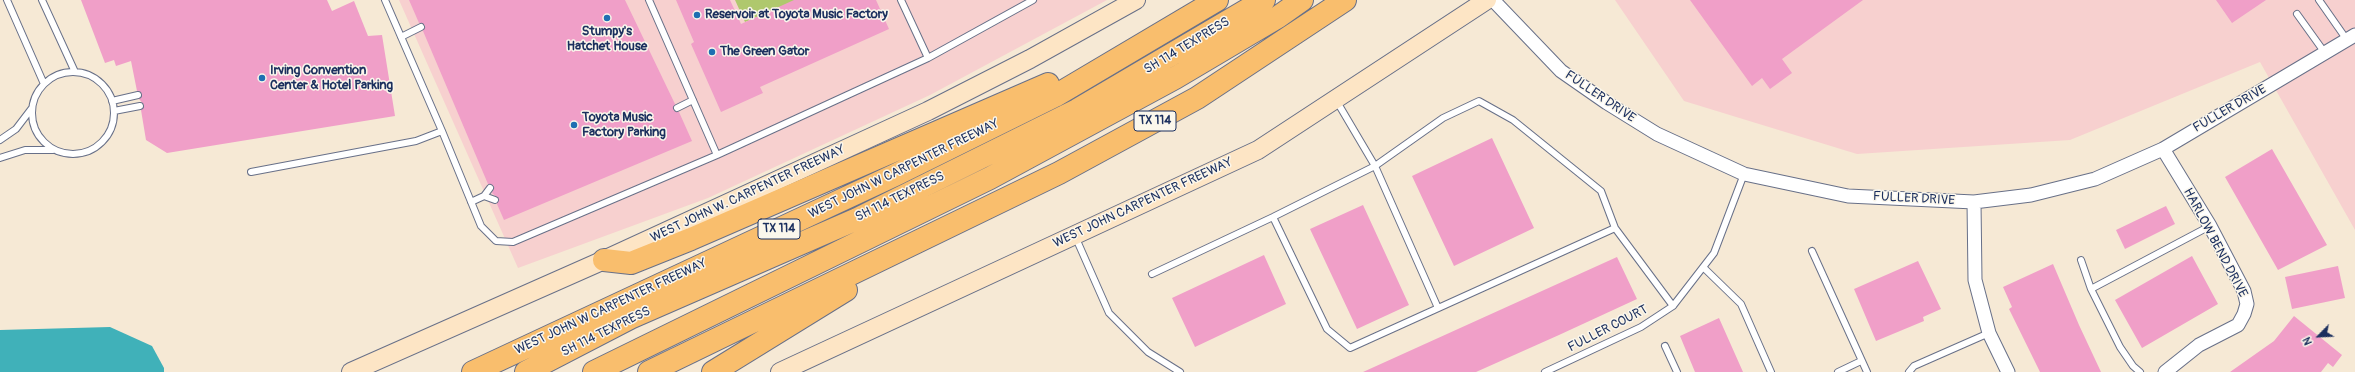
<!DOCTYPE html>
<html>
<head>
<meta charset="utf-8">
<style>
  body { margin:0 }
  #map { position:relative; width:2355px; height:372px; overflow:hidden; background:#f6e9d5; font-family:Pangolin,sans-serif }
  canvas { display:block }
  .north { position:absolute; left:2299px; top:316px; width:40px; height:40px; -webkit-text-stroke:3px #fbf7ec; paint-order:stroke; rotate:246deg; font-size:11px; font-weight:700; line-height:16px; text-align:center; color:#1b2f5e }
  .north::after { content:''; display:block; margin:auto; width:14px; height:18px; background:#1b2f5e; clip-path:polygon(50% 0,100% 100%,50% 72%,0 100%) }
</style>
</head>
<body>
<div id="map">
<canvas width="2355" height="372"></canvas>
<div class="north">N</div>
</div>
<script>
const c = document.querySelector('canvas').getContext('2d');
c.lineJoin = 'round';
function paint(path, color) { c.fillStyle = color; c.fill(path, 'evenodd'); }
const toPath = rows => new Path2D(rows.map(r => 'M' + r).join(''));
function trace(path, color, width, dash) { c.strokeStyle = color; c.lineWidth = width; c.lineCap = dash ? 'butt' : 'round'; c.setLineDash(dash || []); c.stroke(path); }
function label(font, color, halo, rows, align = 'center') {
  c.font = font + ' Pangolin,sans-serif'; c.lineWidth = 3; c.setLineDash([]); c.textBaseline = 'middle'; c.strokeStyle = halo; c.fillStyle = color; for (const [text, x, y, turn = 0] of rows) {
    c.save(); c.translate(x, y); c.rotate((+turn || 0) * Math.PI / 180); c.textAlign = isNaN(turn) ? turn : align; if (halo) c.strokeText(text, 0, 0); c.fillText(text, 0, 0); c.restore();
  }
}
paint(toPath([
  [399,0,1107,0,930,95,708,198,518,268],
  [1615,0,2355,0,2355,230,2260,62,2070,140,1857,154,1684,101]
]), '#f7d0cf');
paint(toPath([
  [735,0,797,0,745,22]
]), '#afc86d');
paint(toPath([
  [110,327,152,346,164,368,164,372,0,372,0,330]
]), '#40b1b9');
paint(toPath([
  [81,0,327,0,332,11,354,1,368,36,382,35,395,116,167,153,146,140,141,110,144,105,139,99,142,94,137,91,131,61,116,66,114,60,105,63],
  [409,0,625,0,675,104,673,110,679,112,692,141,504,220,497,204,499,199,492,193,494,186,488,184,423,31,425,25,419,23],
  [676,0,730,0,741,24,794,0,876,0,889,29,760,87,763,93,721,112,691,44,694,42],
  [1690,0,1863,0,1782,59,1792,73,1770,89,1762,78,1752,86],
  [2216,0,2266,0,2232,23],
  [1492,138,1534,228,1454,266,1412,176],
  [2272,149,2327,245,2278,270,2225,177],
  [1363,205,1409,305,1357,329,1310,229],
  [2166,206,2175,224,2125,249,2116,230],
  [1264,255,1286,304,1195,347,1172,298],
  [2192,256,2218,304,2142,348,2115,300],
  [1617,257,1637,299,1559,335,1476,372,1363,372],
  [1918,261,1941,309,1923,317,1924,321,1876,341,1854,289],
  [2053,264,2079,325,2101,372,2040,372,2009,309,2012,307,2003,287],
  [2338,266,2345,298,2292,309,2285,277],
  [2294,316,2342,355,2333,367,2328,363,2321,372,2230,372,2274,341],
  [1719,318,1743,372,1695,372,1680,336]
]), '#f09fc8');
const lane = toPath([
  [7,0,44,84],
  [42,0,75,72],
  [385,0,442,131,481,226,496,241,513,242,717,155,928,58,1033,0],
  [649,0,717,155],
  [901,0,928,58],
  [2319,0,2347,40],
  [2297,14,2325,53],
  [401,37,421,27],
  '32 113a41 41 0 1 1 82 0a41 41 0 1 1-82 0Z',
  [112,101,138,95],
  [677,108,693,100],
  [114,111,140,106],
  [0,140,16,129,32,108],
  [0,158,25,150,53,150],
  [251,172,416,141,442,131],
  [484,196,495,200],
  [471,202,484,196,490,188],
  [1273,217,1327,329,1350,348,1615,228],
  [1075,236,1109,313,1148,352,1180,372],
  [1812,251,1867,372],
  [2081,260,2091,289],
  [1704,268,1741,304,1771,372],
  [1152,274,1273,217,1375,166,1336,100],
  [1438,308,1375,166,1443,118,1479,101,1513,120,1601,191,1615,228,1673,306],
  [1665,346,1677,372],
  [1545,372,1641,327,1673,306,1714,253,1744,174],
  [1838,372,1861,361],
  [1909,372,1914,366,1989,333],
  [2140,372,2133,366,2120,347,2091,289,2210,226]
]);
const street = toPath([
  [1493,0,1561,71,1607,103,1657,134,1744,174,1848,196,1974,202,2031,195,2095,179,2163,149,2355,35],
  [2163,149,2210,226,2244,291,2247,304,2244,314,2238,325,2199,345,2165,372],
  [1974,202,1975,280,1989,333,2008,372]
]);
const secondary = toPath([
  [351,372,604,260,928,111,1030,59,1136,0],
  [780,372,1258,150,1487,0]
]);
const highway = toPath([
  [604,260,631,263,691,239,1048,84],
  [473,372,895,175,1055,96,1217,0],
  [526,372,630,318,857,219,1077,110,1264,0],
  [594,372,990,178,1175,78,1278,17,1302,0],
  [649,372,1059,173,1197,98,1345,0],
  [713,372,846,290]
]);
trace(lane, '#687088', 8);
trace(street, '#687088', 15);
trace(secondary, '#687088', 20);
trace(highway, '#687088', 24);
trace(lane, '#fff', 6);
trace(street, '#fff', 13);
trace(secondary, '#fde5c5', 18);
trace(highway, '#f9be6d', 22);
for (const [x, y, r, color] of [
  [697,15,4,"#1f6fb2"],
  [607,18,4,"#1f6fb2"],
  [712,52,4,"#1f6fb2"],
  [262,78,4,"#1f6fb2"],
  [574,125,4,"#1f6fb2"]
]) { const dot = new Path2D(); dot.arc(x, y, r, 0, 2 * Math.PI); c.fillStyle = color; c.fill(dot); trace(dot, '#fbf7ec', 1.5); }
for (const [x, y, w] of [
  [1155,121,42],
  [779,229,42]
]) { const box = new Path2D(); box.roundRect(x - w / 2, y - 10, w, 20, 3); c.fillStyle = '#fbf7ec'; c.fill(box); trace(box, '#1b2f5e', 1); }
label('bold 12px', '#1b2f5e', null, [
  ["TX 114",1155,121],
  ["TX 114",779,229]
]);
label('bold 13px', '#1b2f5e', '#fbf7ec', [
  ["Reservoir at Toyota Music Factory",705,15],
  ["Stumpy's",607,32,"center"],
  ["Hatchet House",607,47,"center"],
  ["The Green Gator",720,52],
  ["Irving Convention",270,71],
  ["Center & Hotel Parking",270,86],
  ["Toyota Music",582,118],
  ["Factory Parking",582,133]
], 'left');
label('13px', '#1b2f5e', '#fbf7ec', [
  ["SH 114 TEXPRESS",1187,46,-31],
  ["FULLER DRIVE",1600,97,34],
  ["FULLER DRIVE",2230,109,-30],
  ["WEST JOHN W CARPENTER FREEWAY",904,169,-26],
  ["WEST JOHN W. CARPENTER FREEWAY",748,194,-25],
  ["SH 114 TEXPRESS",900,197,-26],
  ["FULLER DRIVE",1914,199,3],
  ["WEST JOHN CARPENTER FREEWAY",1143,203,-25],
  ["HARLOW BEND DRIVE",2215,243,62],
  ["WEST JOHN W CARPENTER FREEWAY",611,307,-25],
  ["FULLER COURT",1608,329,-27],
  ["SH 114 TEXPRESS",606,332,-26]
]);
</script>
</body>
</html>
